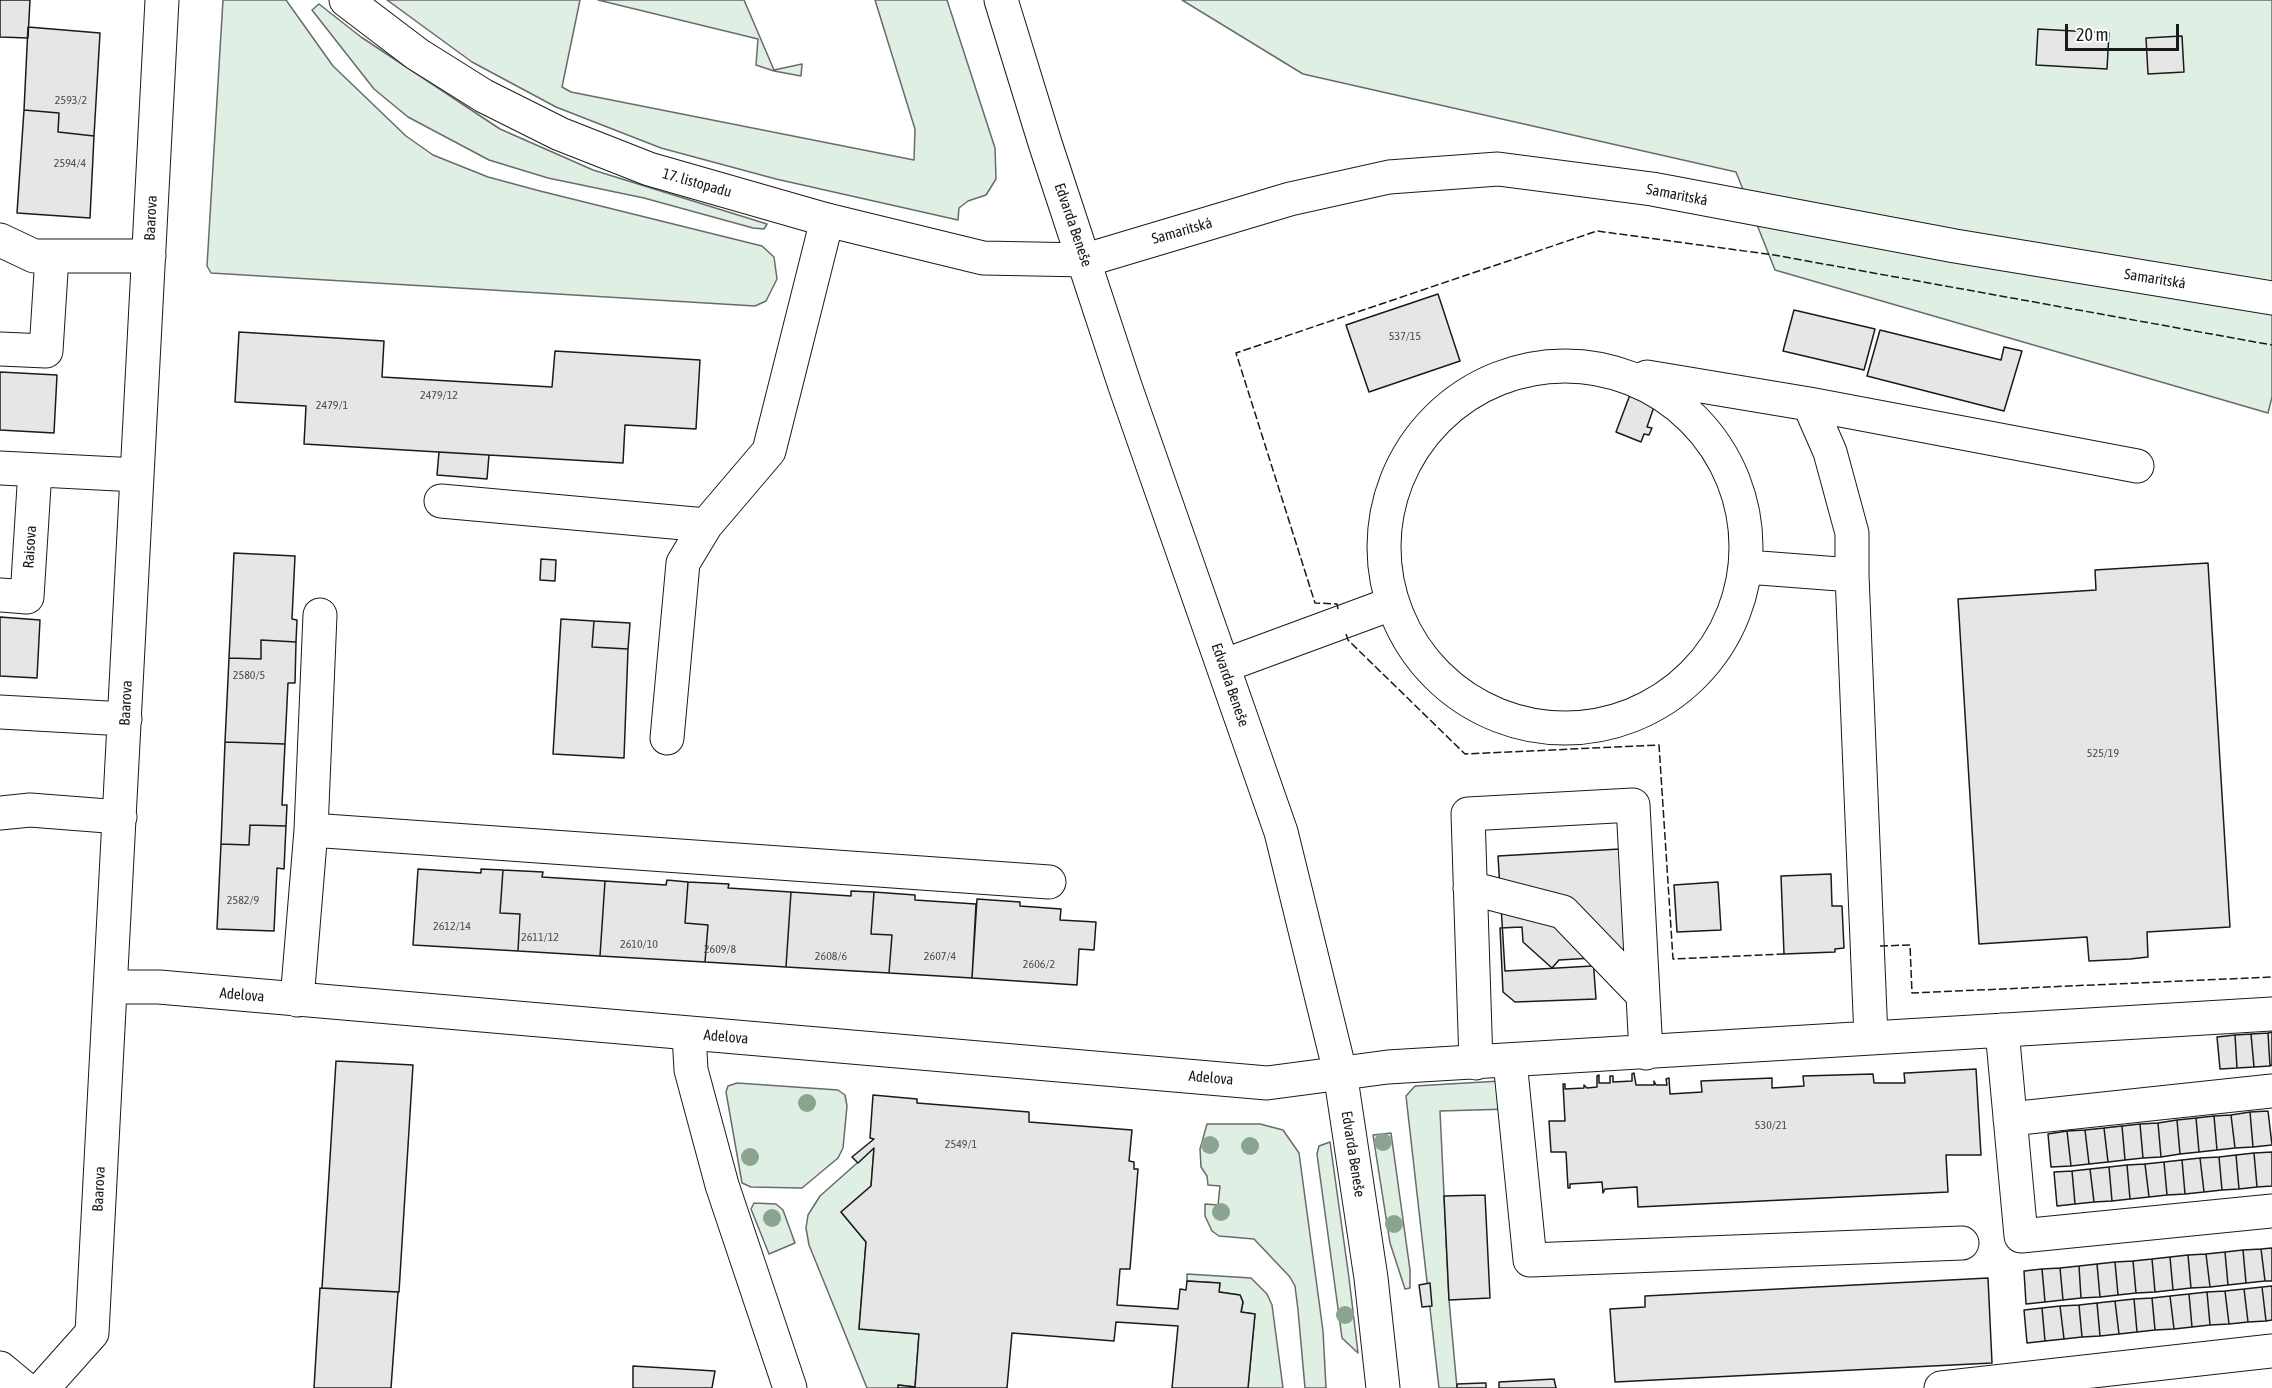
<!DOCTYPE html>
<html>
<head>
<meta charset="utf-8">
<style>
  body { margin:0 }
  #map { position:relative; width:2272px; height:1388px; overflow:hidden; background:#fff; font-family:"Asap Condensed",sans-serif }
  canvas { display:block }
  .scale { position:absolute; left:2065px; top:24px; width:114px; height:27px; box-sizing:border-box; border:3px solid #1a1a1a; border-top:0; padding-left:8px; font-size:18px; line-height:21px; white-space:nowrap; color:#1a1a1a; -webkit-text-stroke:4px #fff; paint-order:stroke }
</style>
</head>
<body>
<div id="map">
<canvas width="2272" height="1388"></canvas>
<div class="scale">20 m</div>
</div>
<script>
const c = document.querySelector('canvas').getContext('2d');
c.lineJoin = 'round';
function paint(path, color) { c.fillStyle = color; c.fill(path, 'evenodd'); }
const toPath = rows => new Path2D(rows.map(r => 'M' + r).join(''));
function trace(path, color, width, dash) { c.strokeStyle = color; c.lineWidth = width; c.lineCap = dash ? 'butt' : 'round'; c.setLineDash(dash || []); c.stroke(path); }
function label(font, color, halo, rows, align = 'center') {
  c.font = font + ' "Asap Condensed",sans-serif'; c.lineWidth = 4.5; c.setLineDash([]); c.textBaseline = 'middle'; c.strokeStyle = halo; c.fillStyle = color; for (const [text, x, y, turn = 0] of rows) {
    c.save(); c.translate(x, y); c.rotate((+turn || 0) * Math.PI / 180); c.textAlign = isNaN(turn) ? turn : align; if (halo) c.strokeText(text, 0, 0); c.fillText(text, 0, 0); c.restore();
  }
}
const green = toPath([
  [223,0,286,0,333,66,406,136,433,155,488,177,540,191,762,246,774,257,777,279,766,301,755,306,211,273,207,266,223,0],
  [387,0,580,0,562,87,571,92,914,160,915,129,875,0,947,0,995,148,996,179,986,195,968,201,959,208,958,220,776,179,661,148,556,107,472,62,387,0],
  [598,0,744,0,774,70,802,64,801,76,774,71,756,65,758,39,598,0],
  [1182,0,2272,0,2272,397,2268,413,1775,270,1736,172,1303,74,1182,0],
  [319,4,361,37,500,129,593,170,767,224,764,229,753,228,644,198,548,178,489,160,408,117,374,89,312,10,319,4],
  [1500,1081,1509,1109,1440,1111,1449,1300,1457,1388,1439,1388,1406,1096,1415,1086,1500,1081],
  [737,1083,838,1090,845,1095,847,1106,843,1148,838,1158,802,1188,751,1187,742,1183,726,1092,728,1086,737,1083],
  [1207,1124,1260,1124,1283,1130,1299,1153,1323,1331,1326,1388,1305,1388,1298,1310,1295,1286,1290,1277,1254,1239,1219,1236,1212,1231,1205,1216,1205,1204,1218,1205,1220,1186,1208,1185,1207,1176,1201,1167,1200,1149,1207,1124],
  [1391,1133,1410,1270,1410,1288,1405,1289,1390,1243,1373,1135,1391,1133],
  [1330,1142,1349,1278,1358,1353,1342,1338,1317,1154,1319,1146,1330,1142],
  [874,1148,871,1186,841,1212,866,1242,859,1329,919,1334,915,1387,899,1385,898,1388,867,1388,809,1245,806,1228,808,1215,820,1196,874,1148],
  [754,1203,776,1204,783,1210,795,1243,769,1254,751,1209,754,1203],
  [1187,1274,1251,1278,1267,1294,1272,1305,1283,1388,1248,1388,1255,1314,1241,1312,1243,1302,1240,1295,1219,1292,1220,1283,1187,1281,1187,1274]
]);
paint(green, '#e0efe3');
trace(green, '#6a6a6a', 1.5);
const building = toPath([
  [0,0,30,0,28,38,0,37,0,0],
  [28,27,100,33,94,136,58,132,59,113,24,110,28,27],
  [2038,29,2109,33,2107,69,2036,65,2038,29],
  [2182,36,2184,72,2148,74,2146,38,2182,36],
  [24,110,59,113,58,132,94,136,90,218,17,213,24,110],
  [1438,294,1460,361,1369,392,1346,325,1438,294],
  [1794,310,1875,329,1864,370,1783,351,1794,310],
  [1880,330,2001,360,2004,347,2022,351,2004,411,1867,376,1880,330],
  [239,332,384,341,382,377,552,387,555,351,700,360,696,429,625,425,623,463,304,444,306,406,235,402,239,332],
  [0,372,57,375,54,433,0,430,0,372],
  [1631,392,1656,401,1647,427,1652,428,1649,435,1644,434,1641,442,1616,432,1631,392],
  [439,452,489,455,487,479,437,475,439,452],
  [234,553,295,556,292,619,297,620,296,642,261,640,261,659,229,658,234,553],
  [541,559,556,560,555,581,540,580,541,559],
  [2208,563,2230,927,2147,932,2148,957,2130,959,2089,961,2087,937,1979,944,1958,599,2096,590,2095,570,2208,563],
  [0,617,40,620,37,678,0,676,0,617],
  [561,619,594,621,592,647,628,649,624,758,553,754,561,619],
  [594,621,630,623,628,649,592,647,594,621],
  [261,640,296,642,295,683,288,683,285,744,225,742,229,658,261,659,261,640],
  [225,742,285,744,282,805,287,805,286,826,250,825,249,845,221,844,225,742],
  [250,825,286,826,284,869,277,868,274,931,217,929,221,844,249,845,250,825],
  [1620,849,1627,964,1505,971,1498,856,1620,849],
  [418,869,481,873,481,869,503,870,500,913,520,914,518,951,413,945,418,869],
  [503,870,543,872,542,877,605,881,600,956,518,951,520,914,500,913,503,870],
  [1831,874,1832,906,1842,906,1844,948,1835,949,1835,952,1784,954,1781,876,1831,874],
  [667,880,688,882,685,923,708,925,705,962,600,956,605,881,666,885,667,880],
  [688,882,729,884,728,888,791,892,786,967,705,962,708,925,685,923,688,882],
  [1718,882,1721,930,1677,932,1674,885,1718,882],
  [851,891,874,892,871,934,892,935,889,973,786,967,791,892,851,896,851,891],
  [874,892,915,895,915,900,976,904,972,978,889,973,892,935,871,934,874,892],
  [977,899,1020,902,1020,906,1061,909,1060,920,1096,922,1094,950,1079,949,1077,985,972,978,977,899],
  [1522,927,1523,942,1552,968,1559,960,1593,958,1596,999,1515,1002,1503,992,1500,928,1522,927],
  [2272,1032,2272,1065,2270,1066,2268,1033,2272,1032],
  [2268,1033,2270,1066,2254,1067,2251,1034,2268,1033],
  [2251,1034,2254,1067,2237,1068,2235,1035,2251,1034],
  [2235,1035,2237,1068,2220,1069,2217,1037,2235,1035],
  [336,1061,413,1065,399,1292,322,1288,336,1061],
  [1976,1069,1981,1155,1946,1155,1948,1192,1638,1207,1637,1187,1605,1189,1603,1193,1602,1182,1570,1184,1570,1188,1568,1188,1566,1152,1551,1152,1549,1121,1565,1121,1563,1084,1565,1084,1565,1089,1584,1088,1584,1085,1587,1088,1597,1087,1597,1076,1599,1075,1599,1083,1610,1083,1610,1076,1613,1076,1613,1082,1632,1081,1632,1074,1634,1073,1636,1085,1654,1085,1654,1081,1656,1085,1667,1085,1666,1079,1669,1078,1670,1094,1702,1092,1701,1081,1772,1078,1772,1088,1804,1086,1803,1076,1873,1074,1874,1083,1905,1083,1904,1073,1907,1073,1976,1069],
  [873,1095,917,1099,917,1103,1029,1112,1029,1122,1132,1130,1129,1161,1134,1162,1134,1169,1138,1169,1130,1269,1120,1269,1117,1305,1178,1309,1180,1289,1186,1290,1187,1281,1220,1283,1219,1292,1240,1295,1243,1302,1241,1312,1255,1314,1248,1388,1172,1388,1178,1326,1116,1322,1114,1341,1012,1333,1007,1388,898,1388,898,1385,915,1387,919,1334,859,1329,866,1242,841,1212,871,1186,874,1148,858,1163,852,1157,874,1139,870,1138,873,1095],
  [2268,1111,2272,1145,2253,1147,2250,1112,2268,1111],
  [2250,1112,2253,1147,2235,1148,2231,1115,2250,1112],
  [2231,1115,2235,1148,2217,1150,2214,1116,2231,1115],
  [2214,1116,2217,1150,2199,1152,2196,1118,2214,1116],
  [2196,1118,2199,1152,2180,1154,2177,1120,2196,1118],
  [2177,1120,2180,1154,2161,1157,2158,1123,2177,1120],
  [2158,1123,2161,1157,2143,1158,2140,1124,2158,1123],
  [2140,1124,2143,1158,2125,1160,2122,1126,2140,1124],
  [2122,1126,2125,1160,2108,1162,2104,1128,2122,1126],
  [2104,1128,2108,1162,2089,1164,2085,1130,2104,1128],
  [2085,1130,2089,1164,2071,1166,2067,1131,2085,1130],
  [2067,1131,2071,1166,2051,1167,2048,1134,2067,1131],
  [2272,1152,2272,1186,2257,1187,2254,1153,2272,1152],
  [2254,1153,2257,1187,2239,1189,2236,1155,2254,1153],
  [2236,1155,2239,1189,2222,1190,2219,1157,2236,1155],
  [2219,1157,2222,1190,2204,1192,2200,1158,2219,1157],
  [2200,1158,2204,1192,2185,1194,2182,1160,2200,1158],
  [2182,1160,2185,1194,2167,1195,2164,1162,2182,1160],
  [2164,1162,2167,1195,2149,1197,2145,1164,2164,1162],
  [2145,1164,2149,1197,2130,1199,2127,1165,2145,1164],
  [2127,1165,2130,1199,2112,1201,2109,1167,2127,1165],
  [2109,1167,2112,1201,2094,1202,2090,1169,2109,1167],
  [2090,1169,2094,1202,2075,1204,2072,1171,2090,1169],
  [2072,1171,2075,1204,2057,1206,2054,1172,2072,1171],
  [1485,1195,1490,1298,1449,1300,1444,1196,1485,1195],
  [2272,1248,2272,1281,2265,1281,2261,1249,2272,1248],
  [2261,1249,2265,1281,2246,1283,2243,1250,2261,1249],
  [2243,1250,2246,1283,2228,1285,2225,1252,2243,1250],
  [2225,1252,2228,1285,2210,1287,2206,1254,2225,1252],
  [2206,1254,2210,1287,2191,1288,2188,1255,2206,1254],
  [2188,1255,2191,1288,2173,1290,2170,1257,2188,1255],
  [2170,1257,2173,1290,2155,1292,2152,1259,2170,1257],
  [2152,1259,2155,1292,2136,1293,2133,1261,2152,1259],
  [2133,1261,2136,1293,2118,1295,2115,1262,2133,1261],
  [2115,1262,2118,1295,2100,1297,2097,1264,2115,1262],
  [2097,1264,2100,1297,2081,1298,2079,1266,2097,1264],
  [2079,1266,2081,1298,2063,1300,2060,1268,2079,1266],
  [2060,1268,2063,1300,2045,1302,2042,1269,2060,1268],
  [2042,1269,2045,1302,2026,1304,2024,1271,2042,1269],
  [1988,1278,1992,1363,1615,1382,1610,1309,1645,1307,1645,1296,1988,1278],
  [1430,1283,1432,1306,1422,1307,1419,1285,1430,1283],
  [2272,1286,2272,1320,2266,1321,2262,1287,2272,1286],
  [2262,1287,2266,1321,2248,1322,2244,1289,2262,1287],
  [320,1288,398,1292,391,1388,314,1388,320,1288],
  [2244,1289,2248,1322,2229,1324,2225,1291,2244,1289],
  [2225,1291,2229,1324,2210,1325,2207,1292,2225,1291],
  [2207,1292,2210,1325,2192,1327,2189,1294,2207,1292],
  [2189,1294,2192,1327,2174,1329,2170,1296,2189,1294],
  [2170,1296,2174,1329,2155,1330,2152,1298,2170,1296],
  [2152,1298,2155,1330,2137,1332,2134,1299,2152,1298],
  [2134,1299,2137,1332,2119,1334,2115,1301,2134,1299],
  [2115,1301,2119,1334,2100,1336,2097,1303,2115,1301],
  [2097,1303,2100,1336,2082,1337,2079,1305,2097,1303],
  [2079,1305,2082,1337,2064,1339,2060,1306,2079,1305],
  [2060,1306,2064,1339,2045,1341,2042,1308,2060,1306],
  [2042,1308,2045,1341,2027,1343,2024,1310,2042,1308],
  [633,1366,715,1371,712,1388,633,1388,633,1366],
  [1554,1379,1556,1388,1499,1388,1499,1382,1554,1379],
  [1483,1383,1486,1383,1486,1388,1457,1388,1457,1384,1483,1383]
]);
paint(building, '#e6e6e6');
trace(building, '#1a1a1a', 1.5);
const minor = toPath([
  [1001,0,1045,143,1125,386,1281,832,1340,1072,1371,1278,1383,1388],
  [0,240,34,256,149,256],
  [0,349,46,351,52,256],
  '1384 547a181 181 0 1 1 362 0a181 181 0 1 1-362 0Z',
  [1647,377,1809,404,1830,452,1852,533,1852,575],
  [1809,404,2137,466],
  [0,468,137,475],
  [441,501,706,525,769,451,827,220],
  [1747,567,1852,575,1871,1038],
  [0,595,27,597,35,470],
  [1223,666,1391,604],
  [0,712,125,719],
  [667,738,683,563,706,525],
  [0,813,30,810,120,817],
  [311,830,1049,882],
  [1470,888,1563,912,1643,995],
  [112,987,159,987,1267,1083,1388,1067,2272,1014],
  [297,1000,311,830,320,615],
  [2002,1030,2021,1236,2272,1211],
  [689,1034,691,1070,722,1185,790,1388],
  [1510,1061,1530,1260,1962,1243],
  [1476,1063,1468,814,1633,805,1646,1053],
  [2010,1119,2272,1091],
  [0,1368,24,1388],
  [43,1388,92,1333,162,0],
  [1941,1388,2272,1351]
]);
const major = toPath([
  [346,0,417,54,484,96,560,134,649,169,827,220,983,258,1086,260,1290,199,1389,177,1498,169,1652,189,1955,246,2272,298]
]);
trace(minor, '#1a1a1a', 35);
trace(major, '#1a1a1a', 35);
trace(minor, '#fff', 33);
trace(major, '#fff', 33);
trace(toPath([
  [1338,609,1337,604,1315,603,1236,353,1597,231,1774,255,2272,345],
  [1346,634,1348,640,1465,754,1659,745,1673,959,1784,954],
  [1880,946,1910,945,1912,993,2272,977]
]), '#1a1a1a', 1.5, [8, 3]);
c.fillStyle = '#8aa48f';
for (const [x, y] of [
  [807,1103],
  [1383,1142],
  [1210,1145],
  [1250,1146],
  [750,1157],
  [1221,1212],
  [772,1218],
  [1394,1224],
  [1345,1315]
]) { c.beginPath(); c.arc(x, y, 9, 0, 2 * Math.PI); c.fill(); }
label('12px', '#4d4d4d', null, [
  ["2593/2",71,100],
  ["2594/4",70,163],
  ["537/15",1405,336],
  ["2479/12",439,395],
  ["2479/1",332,405],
  ["2580/5",249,675],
  ["525/19",2103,753],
  ["2582/9",243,900],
  ["2612/14",452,926],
  ["2611/12",540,937],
  ["2610/10",639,944],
  ["2609/8",720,949],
  ["2608/6",831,956],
  ["2607/4",940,956],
  ["2606/2",1039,964],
  ["530/21",1771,1125],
  ["2549/1",961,1144]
]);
label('15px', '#1a1a1a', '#fff', [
  ["17. listopadu",697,183,16],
  ["Samaritská",1677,195,11],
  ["Baarova",151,218,-87],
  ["Edvarda Beneše",1073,225,71],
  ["Samaritská",1182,231,-16],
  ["Samaritská",2155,279,9],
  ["Raisova",30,547,-86],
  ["Edvarda Beneše",1230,685,71],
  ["Baarova",126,703,-87],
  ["Adelova",242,995,5],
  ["Adelova",726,1037,5],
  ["Adelova",1211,1078,5],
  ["Edvarda Beneše",1353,1154,81],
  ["Baarova",99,1189,-87]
]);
</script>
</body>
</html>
